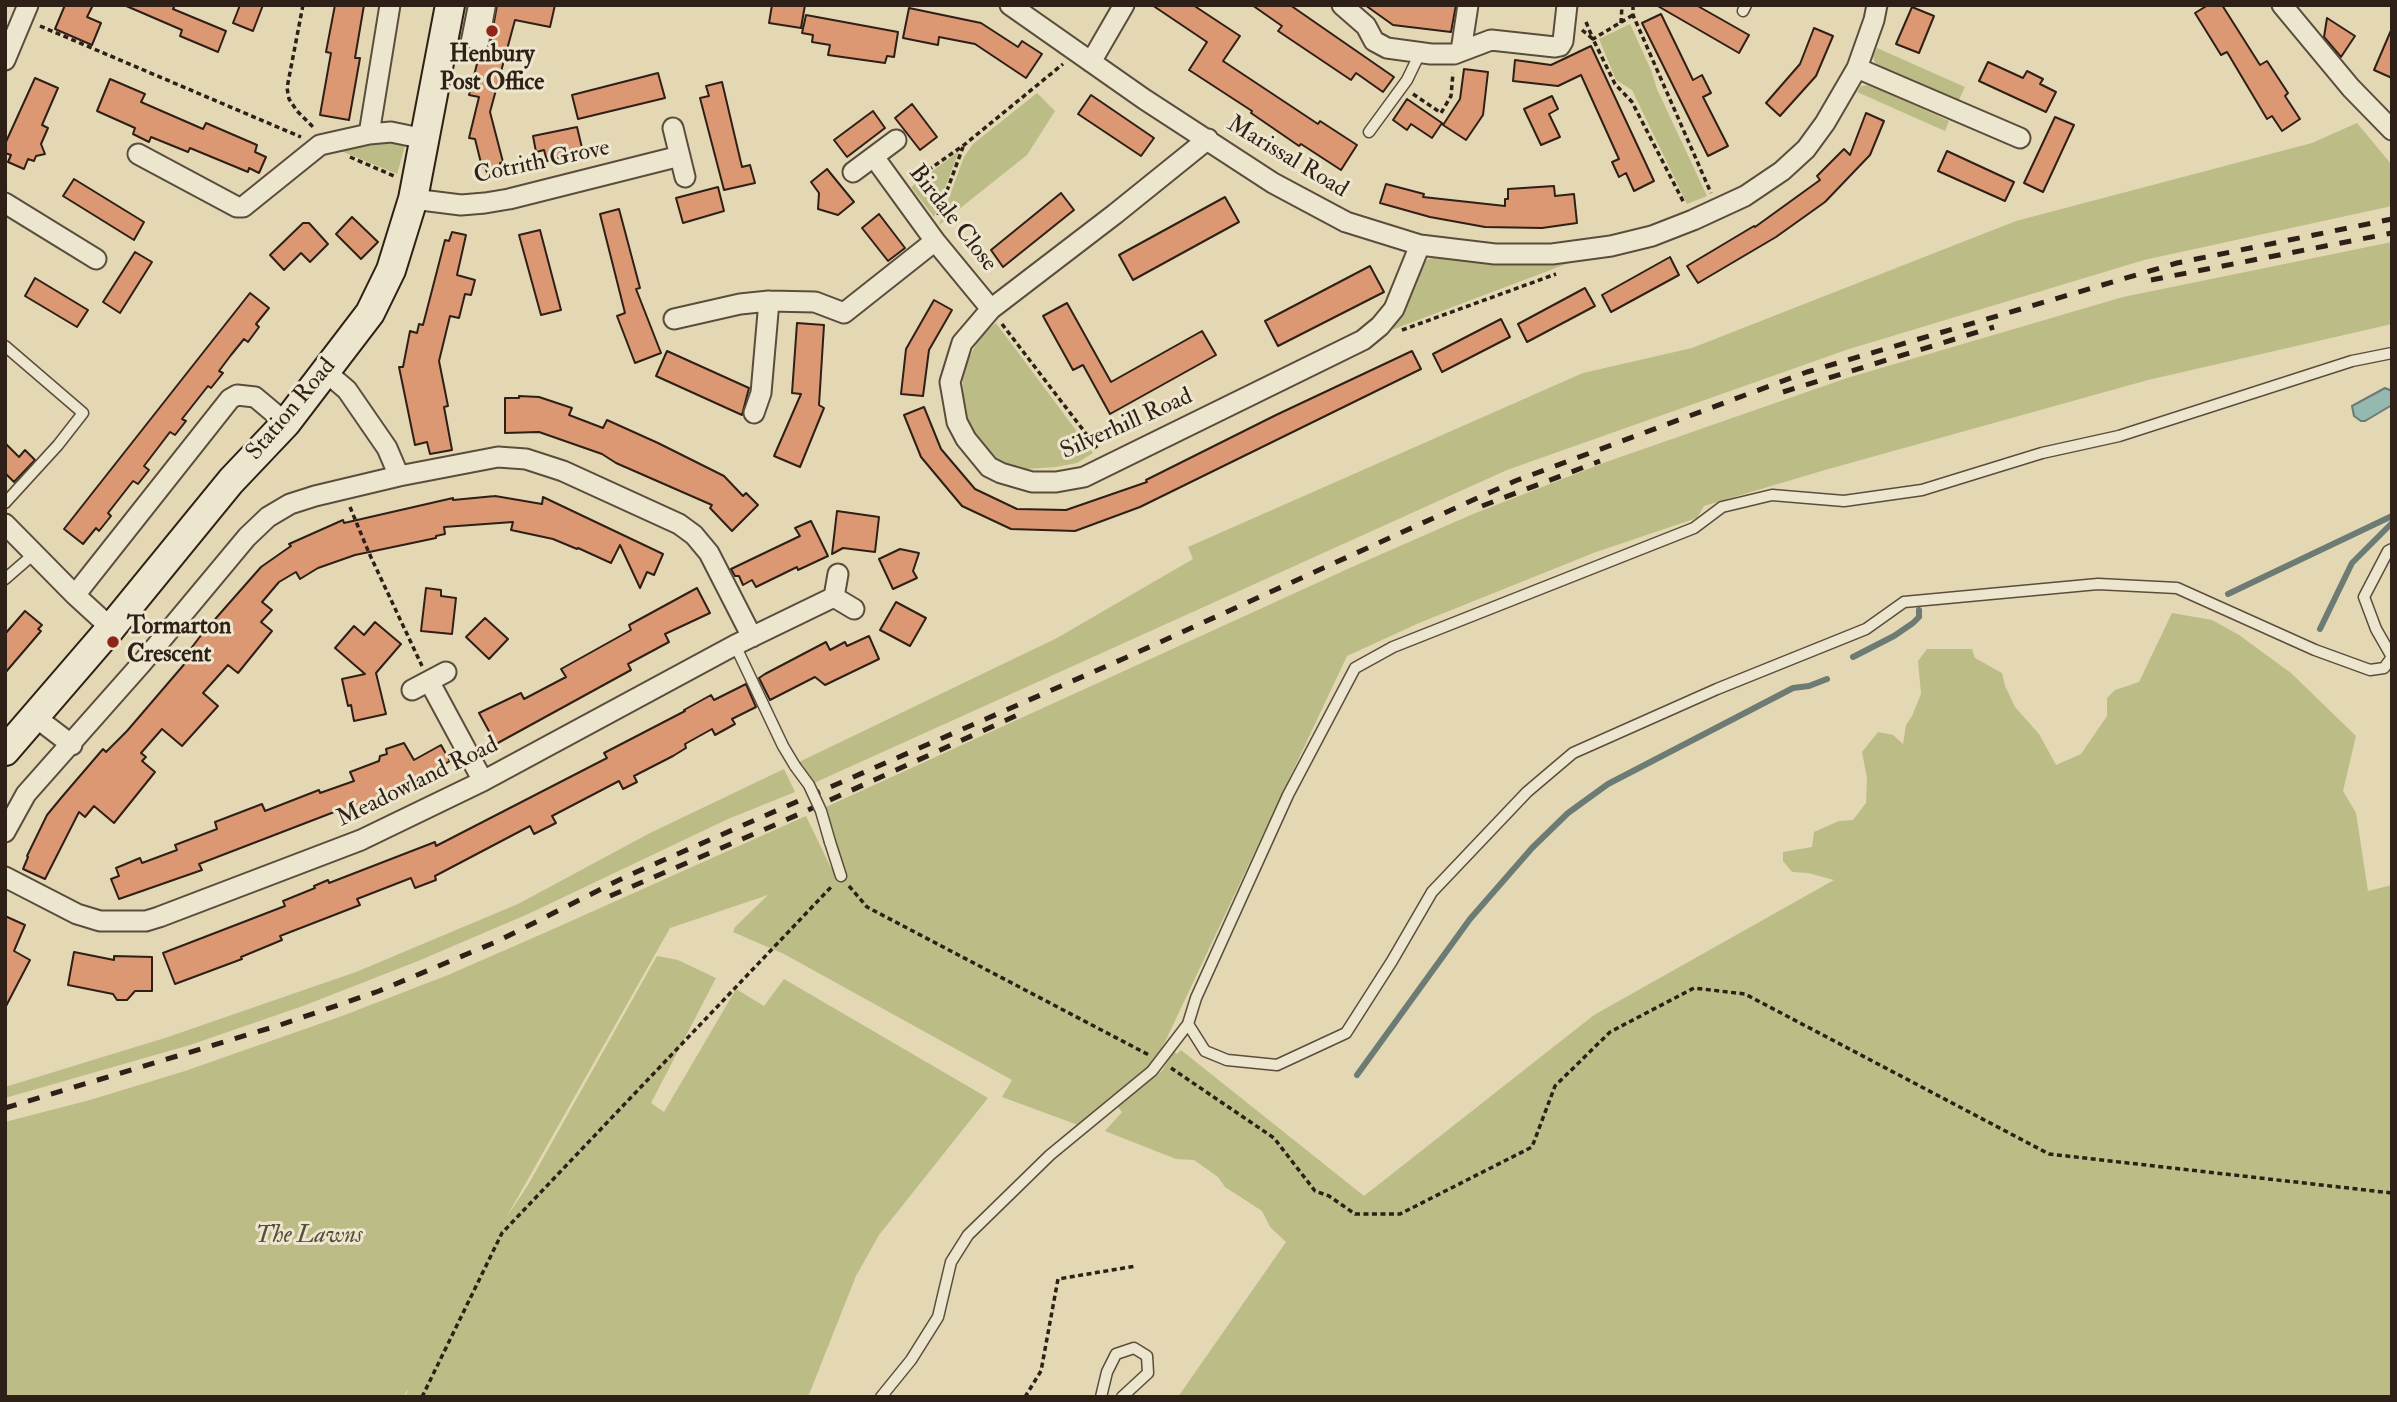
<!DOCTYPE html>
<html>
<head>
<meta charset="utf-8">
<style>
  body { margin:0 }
  #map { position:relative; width:2397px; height:1402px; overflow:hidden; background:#e3d8b3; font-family:"IM FELL Double Pica",serif }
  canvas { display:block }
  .frame { position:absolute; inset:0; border:7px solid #2e1f17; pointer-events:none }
</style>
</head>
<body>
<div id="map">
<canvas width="2397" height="1402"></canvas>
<div class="frame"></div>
</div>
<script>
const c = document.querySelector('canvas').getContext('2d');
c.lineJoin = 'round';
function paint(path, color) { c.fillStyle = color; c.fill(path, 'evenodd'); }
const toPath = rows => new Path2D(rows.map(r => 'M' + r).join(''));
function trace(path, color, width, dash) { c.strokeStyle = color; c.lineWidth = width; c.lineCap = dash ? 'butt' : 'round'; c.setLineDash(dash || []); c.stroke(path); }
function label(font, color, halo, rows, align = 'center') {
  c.font = font + ' "IM FELL Double Pica",serif'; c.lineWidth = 6; c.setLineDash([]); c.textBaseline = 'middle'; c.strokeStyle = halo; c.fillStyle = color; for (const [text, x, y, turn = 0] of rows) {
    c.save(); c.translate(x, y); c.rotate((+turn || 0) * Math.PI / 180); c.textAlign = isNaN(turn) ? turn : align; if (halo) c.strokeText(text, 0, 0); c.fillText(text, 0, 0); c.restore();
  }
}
paint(toPath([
  [1630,24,1651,70,1657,89,1707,196,1687,204,1632,90,1616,80,1599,39],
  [1877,48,1965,87,1957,104,1881,70,1875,63,1873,57],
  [1870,85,1949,121,1945,131,1857,92,1861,86],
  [1037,93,1055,111,1027,155,939,225,964,157,973,144],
  [2357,123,2392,165,2392,206,2144,260,1846,350,1507,470,814,783,797,763,1057,638,1193,559,1188,547,1583,373,1692,348,2016,221,2312,143],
  [407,139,397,174,334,148,355,143],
  [959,151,934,217,911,187],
  [2392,242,2392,324,2148,380,1825,470,1704,506,1697,518,1596,552,1419,623,1347,656,1165,1042,1152,1064,1078,1125,1002,1097,1012,1080,784,954,733,932,735,927,768,895,670,928,506,1218,528,1185,657,956,678,960,716,978,651,1103,664,1112,736,989,764,1006,784,979,988,1098,879,1235,856,1276,808,1397,405,1397,409,1388,403,1397,5,1397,5,1122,90,1100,185,1071,342,1016,448,975,551,930,806,816,831,868,841,865,826,807,1352,567,1473,514,1606,462,1847,378,2123,297],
  [1438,257,1488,264,1577,260,1381,334,1423,264,1428,259],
  [996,323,1093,453,1077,463,1056,467,1027,469,998,460,981,444,970,426,962,401,963,379,969,358,980,336],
  [2172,613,2212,620,2239,635,2291,673,2356,736,2343,791,2356,813,2368,891,2392,885,2392,1397,1178,1397,1286,1242,1270,1227,1262,1211,1225,1187,1218,1177,1194,1160,1176,1159,1105,1131,1122,1112,1118,1107,1162,1071,1174,1051,1177,1054,1181,1050,1364,1196,1594,1015,1834,880,1808,873,1792,872,1783,861,1783,852,1812,847,1814,832,1839,821,1853,820,1866,803,1867,778,1862,752,1878,732,1893,735,1903,744,1906,725,1912,716,1921,694,1918,661,1927,649,1972,649,1975,658,2002,673,2005,686,2015,707,2039,734,2056,765,2081,754,2107,716,2107,698,2115,690,2139,682],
  [784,769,795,792,728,819,528,914,418,961,303,1006,190,1045,5,1098,5,1087,168,1037,356,972,518,904,650,833]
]), '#bcbc87');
const water = toPath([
  [2385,388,2392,391,2392,405,2365,421,2361,421,2354,416,2352,406,2385,388]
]);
paint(water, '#95b9b0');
trace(water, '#6c7b73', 2);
trace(toPath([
  [2228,594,2392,516],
  [2320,629,2352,563,2392,523],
  [1853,657,1894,636,1913,623,1919,617,1919,610],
  [1357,1075,1470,919,1532,848,1568,813,1608,784,1793,688,1809,686,1827,679]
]), '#6c7b73', 6);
const building = toPath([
  [65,5,93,5,87,17,101,23,92,45,55,29,65,5],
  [124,5,175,5,173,9,226,31,218,52,180,36,182,30,124,5],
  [240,5,263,5,253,31,233,23,240,5],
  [335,5,364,5,355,58,360,58,349,120,320,115,331,53,326,52,335,5],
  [497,5,555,5,550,27,515,20,490,112,503,162,500,163,502,170,487,173,485,166,482,167,475,139,469,138,479,97,469,95,480,52,488,50,490,45,497,5],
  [772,5,805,5,801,28,769,23,772,5],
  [1152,5,1193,5,1240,36,1223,61,1318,124,1320,121,1357,145,1341,170,1301,144,1299,146,1251,113,1252,111,1189,70,1207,42,1152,5],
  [1252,5,1290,5,1394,77,1383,92,1356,73,1351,80,1278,31,1282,26,1252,5],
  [1365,5,1456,5,1451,32,1393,25,1365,5],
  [1656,5,1696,5,1749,35,1739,53,1656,5],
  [2208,5,2222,5,2260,65,2267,61,2288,93,2285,96,2300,119,2282,131,2272,116,2267,119,2227,52,2221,55,2195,13,2208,5],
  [1912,7,1934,16,1919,53,1896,44,1912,7],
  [909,8,981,23,1018,47,1022,41,1042,54,1026,78,975,44,939,37,938,45,903,38,909,8],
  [1661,14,1693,80,1702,75,1711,93,1703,97,1728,146,1708,156,1642,23,1661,14],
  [806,15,898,32,894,57,887,56,885,63,828,55,830,45,812,42,813,35,802,33,806,15],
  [2327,18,2355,36,2341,57,2324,37,2327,18],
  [1814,28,1833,36,1816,76,1780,116,1766,103,1800,64,1814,28],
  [2392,28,2392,78,2374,70,2392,28],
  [1591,46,1654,181,1634,191,1626,173,1619,177,1612,162,1619,159,1581,75,1558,86,1513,81,1515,60,1551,65,1591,46],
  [1988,62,2023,78,2027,71,2043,79,2040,84,2056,92,2046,112,1979,81,1988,62],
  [1464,69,1488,72,1483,115,1466,140,1443,125,1460,99,1464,69],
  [658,73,665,98,578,119,572,95,658,73],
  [35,78,58,88,42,125,48,128,41,144,45,154,36,156,34,161,28,159,24,169,8,162,11,155,5,153,5,144,35,78],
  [110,79,145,94,141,102,203,129,206,123,257,145,255,152,266,157,259,173,249,168,248,172,190,148,188,152,151,137,149,142,133,134,135,128,97,111,110,79],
  [722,82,742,167,750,165,755,183,724,190,700,98,709,96,706,86,722,82],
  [1091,95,1154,138,1141,156,1078,114,1091,95],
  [1552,96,1558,109,1549,114,1560,137,1541,145,1524,109,1552,96],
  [1407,99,1442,123,1432,138,1411,124,1407,130,1393,120,1407,99],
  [912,104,937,137,920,150,895,118,912,104],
  [873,111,885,128,847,157,834,140,873,111],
  [1866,113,1884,121,1870,155,1825,202,1776,237,1698,283,1687,266,1754,226,1755,227,1820,180,1817,176,1844,149,1850,155,1866,113],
  [2055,117,2074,125,2043,192,2024,183,2055,117],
  [577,127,583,152,547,161,544,150,536,152,533,136,577,127],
  [1947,151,2014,182,2005,201,1938,171,1947,151],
  [827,169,854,202,838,215,818,209,819,193,811,182,827,169],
  [74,179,144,222,134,240,63,196,74,179],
  [1386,184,1424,194,1423,197,1505,206,1505,199,1508,199,1508,189,1554,186,1555,196,1574,194,1577,223,1542,228,1485,227,1430,217,1380,203,1386,184],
  [718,187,724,211,683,223,676,198,718,187],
  [1061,193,1074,210,1003,267,991,250,1061,193],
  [1225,197,1239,222,1133,280,1119,255,1225,197],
  [619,209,640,288,636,289,661,353,635,363,617,316,625,313,600,214,619,209],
  [879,214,905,248,888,261,862,228,879,214],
  [352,217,378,242,361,259,336,234,352,217],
  [303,223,309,223,328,244,310,262,301,253,284,270,270,255,303,223],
  [540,230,561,310,541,315,519,235,540,230],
  [452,232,466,235,457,275,475,280,471,295,465,294,459,318,450,316,439,361,448,406,444,407,452,450,430,454,427,442,415,445,399,367,403,367,410,331,417,333,419,324,423,325,445,240,449,241,452,232],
  [135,252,152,262,120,313,103,302,135,252],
  [1670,257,1679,275,1611,312,1602,295,1670,257],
  [1370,266,1384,292,1278,346,1265,321,1370,266],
  [35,278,88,310,77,327,25,296,35,278],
  [1585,288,1595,306,1527,342,1518,324,1585,288],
  [250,293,269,308,256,324,259,327,248,342,244,339,231,355,219,371,223,373,211,388,208,386,182,419,186,421,175,435,170,432,144,466,149,470,138,484,133,481,108,513,111,516,99,531,96,528,83,544,64,529,250,293],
  [934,300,952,310,929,350,923,396,901,394,906,349,934,300],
  [1067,303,1111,382,1202,331,1216,355,1110,414,1083,365,1073,370,1043,316,1067,303],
  [1501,319,1510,337,1442,372,1433,354,1501,319],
  [797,323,824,325,819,405,824,408,800,467,774,456,801,394,792,393,797,323],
  [667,351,749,388,742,415,656,376,667,351],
  [1412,351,1421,369,1140,507,1075,531,1011,529,962,506,921,457,904,415,924,407,941,449,975,489,1017,509,1066,510,1147,482,1146,480,1276,415,1412,351],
  [519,396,539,397,572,408,569,415,603,428,607,420,658,443,724,476,743,496,746,493,758,505,732,531,710,508,712,505,616,463,602,454,539,432,505,433,505,398,519,398,519,396],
  [5,443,19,457,25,450,35,460,14,482,5,473,5,443],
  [495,496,542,504,543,497,663,554,654,575,647,572,640,588,620,545,611,563,578,548,577,549,553,539,511,530,513,522,444,527,445,534,436,536,436,538,355,555,318,568,300,579,296,572,279,582,262,602,272,610,261,622,272,631,238,673,228,665,203,693,218,706,182,746,162,729,141,753,146,757,142,761,155,772,114,823,94,806,85,817,79,812,45,879,23,869,28,857,27,856,47,815,61,798,103,749,106,752,127,731,193,654,189,651,202,634,261,567,291,546,289,544,343,520,344,523,453,498,453,500,495,496],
  [837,511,879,517,875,552,843,548,832,554,837,511],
  [811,521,828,556,798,570,797,567,756,587,752,580,743,585,739,576,735,576,731,569,800,536,795,528,811,521],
  [900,549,919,553,913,571,917,578,893,589,879,559,900,549],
  [426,588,441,590,441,596,456,598,452,634,421,631,426,588],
  [697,588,710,613,665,634,669,642,628,664,631,670,496,744,479,713,521,693,524,699,566,677,561,669,631,630,629,625,697,588],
  [896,602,926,618,910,646,880,630,896,602],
  [25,611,42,625,38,629,41,631,5,673,5,634,25,611],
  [485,618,508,639,489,659,466,637,485,618],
  [375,622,401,644,376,673,386,714,354,721,351,705,348,706,342,679,365,674,335,648,354,626,364,635,375,622],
  [869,636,879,659,825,685,815,677,770,700,759,678,765,674,826,642,830,650,845,642,847,646,869,636],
  [746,684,756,707,732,719,735,724,715,735,712,729,685,744,686,748,673,756,634,776,637,782,623,789,619,781,552,816,556,823,534,834,530,826,435,876,436,880,415,888,411,878,357,899,360,905,280,936,282,940,241,957,242,959,175,984,163,953,285,906,283,901,315,888,314,886,328,880,329,883,435,842,436,846,607,758,604,753,685,711,684,710,711,695,714,700,746,684],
  [404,743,414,760,441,745,450,761,443,765,446,771,428,781,427,778,344,813,342,809,199,864,202,870,119,899,111,879,119,876,116,868,140,858,142,863,177,850,175,845,217,829,215,822,262,804,265,811,319,790,320,793,354,781,350,772,379,761,380,756,387,754,386,749,404,743],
  [5,916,25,925,14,951,30,960,5,1008,5,916],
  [74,952,114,960,114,956,152,957,152,991,135,991,127,1000,117,1000,113,994,68,985,74,952]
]);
paint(building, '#dc9773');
trace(building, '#2e1f17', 2);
const service = toPath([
  [1743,11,1746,5],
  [1369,132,1407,80,1420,53],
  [5,346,83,413,58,445,5,503],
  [5,579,35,553],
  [735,645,783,746,795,766],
  [830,842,841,876],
  [1188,1024,1205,1051,1227,1060,1277,1065,1346,1033,1392,961,1432,892,1527,792,1573,753,1717,689,1866,629,1904,602,2098,584,2177,588,2315,650,2370,670,2384,668,2392,657,2376,629,2364,597,2388,551,2392,549],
  [881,1397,911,1360,938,1317,951,1262,968,1235,1050,1155,1152,1071,1188,1024,1196,998,1288,795,1355,668,1393,647,1694,528,1722,507,1772,495,1844,501,1922,490,2042,453,2119,436,2352,361,2392,353],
  [1101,1397,1107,1372,1116,1354,1134,1348,1147,1356,1148,1373,1122,1397]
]);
const pedestrian = toPath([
  [476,5,469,40,481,43,488,5]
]);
const minor = toPath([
  [1010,5,1144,99,1273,183,1346,222,1420,245,1495,254,1552,254,1611,246,1652,236,1693,220,1745,196,1782,171,1806,149,1825,123,1857,68,1874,20,1877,5],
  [1342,5,1366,26,1374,41,1387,48,1431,54,1454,54,1491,40,1555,47,1560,46,1563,41,1567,5],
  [2282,5,2351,88,2392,130],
  [1461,51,1468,5],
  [5,60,28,5],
  [1091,62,1124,5],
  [1857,68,2020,138],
  [673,128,685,177],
  [369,134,390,5],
  [1208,139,1115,214,991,309,962,343,950,382,957,422,966,439,989,467,1001,473,1032,482,1056,482,1084,477,1363,340,1380,326,1394,309,1420,245],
  [138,154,237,207,243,207,320,145,369,134,391,132,425,139],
  [874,157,935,241,991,309],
  [853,172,896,140],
  [413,199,461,205,485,203,509,199,680,156],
  [5,203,96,259],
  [674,319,740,304,769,301,815,302,844,313,935,241],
  [326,372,347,390,387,448,399,476],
  [754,413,761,393,769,301],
  [5,524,75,595,111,628],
  [838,574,834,597,854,609],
  [75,595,230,399,237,395,255,397,286,423],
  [429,681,483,781],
  [412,690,446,672],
  [34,716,72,745],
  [5,832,26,794,142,663,247,537,268,517,290,504,315,496,399,476,498,457,526,459,563,471,679,524,694,535,709,553,752,637],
  [5,877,77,914,100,921,146,921,159,917,361,840,483,781,735,645,834,597]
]);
const secondary = toPath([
  [5,751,111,628,231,481,286,423,370,313,391,270,413,199,450,5]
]);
trace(service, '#5b4d3e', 13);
trace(pedestrian, '#5b4d3e', 18);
trace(minor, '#5b4d3e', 23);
trace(secondary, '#2e1f17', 32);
trace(toPath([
  [303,5,287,88,289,99,297,111,313,127],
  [1633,5,1633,15,1711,193],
  [1586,22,1593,39,1633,15],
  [1621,23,1622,5],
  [40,26,301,137],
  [1582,30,1593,39,1615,84,1632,102,1684,203],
  [1413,94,1441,113,1451,96,1453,73],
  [350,157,394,176],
  [914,180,964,145,1063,64],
  [938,215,963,147],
  [1002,324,1097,448],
  [1402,330,1556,274],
  [350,507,369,553,422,666],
  [849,886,867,907,1149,1055],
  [1171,1068,1274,1138,1315,1191,1329,1196,1355,1214,1400,1214,1532,1147,1555,1086,1610,1032,1694,988,1745,994,2049,1154,2392,1193],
  [422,1397,502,1233,833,885],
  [1025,1397,1041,1371,1058,1279,1136,1266]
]), '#2e1f17', 3.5, [5, 3.5]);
trace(service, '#ede6ce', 10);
trace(pedestrian, '#ede6ce', 14);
trace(minor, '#ede6ce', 19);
trace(secondary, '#ede6ce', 28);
trace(toPath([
  [2151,280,2392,233],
  [1783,392,1994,327],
  [1482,506,1600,461],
  [610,896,777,824,1022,713],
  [5,1108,280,1025,379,991,498,941,625,877,1125,658,1515,481,1807,372,2177,263,2392,219]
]), '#2e1f17', 5, [12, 12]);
const serviceBridge = toPath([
  [795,766,809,785,821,811,830,842]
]);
trace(serviceBridge, '#5b4d3e', 13, []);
trace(serviceBridge, '#ede6ce', 10);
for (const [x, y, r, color] of [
  [492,31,7,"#8f2418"],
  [113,642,7,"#8f2418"]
]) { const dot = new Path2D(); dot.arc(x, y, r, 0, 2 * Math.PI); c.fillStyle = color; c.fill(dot); trace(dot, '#ede6ce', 2.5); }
label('bold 24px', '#2e1f17', '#ede6ce', [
  ["Henbury",492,56],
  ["Post Office",492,84],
  ["Tormarton",127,628,"left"],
  ["Crescent",127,656,"left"]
]);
label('24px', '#2e1f17', '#ede6ce', [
  ["Marissal Road",1287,158,31],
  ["Cotrith Grove",542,163,-12],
  ["Birdale Close",952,219,52],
  ["Station Road",292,410,-50],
  ["Silverhill Road",1127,425,-24],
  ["Meadowland Road",418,783,-26]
]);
label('italic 24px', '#594e39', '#ede6ce', [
  ["The Lawns",309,1237]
]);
</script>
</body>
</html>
